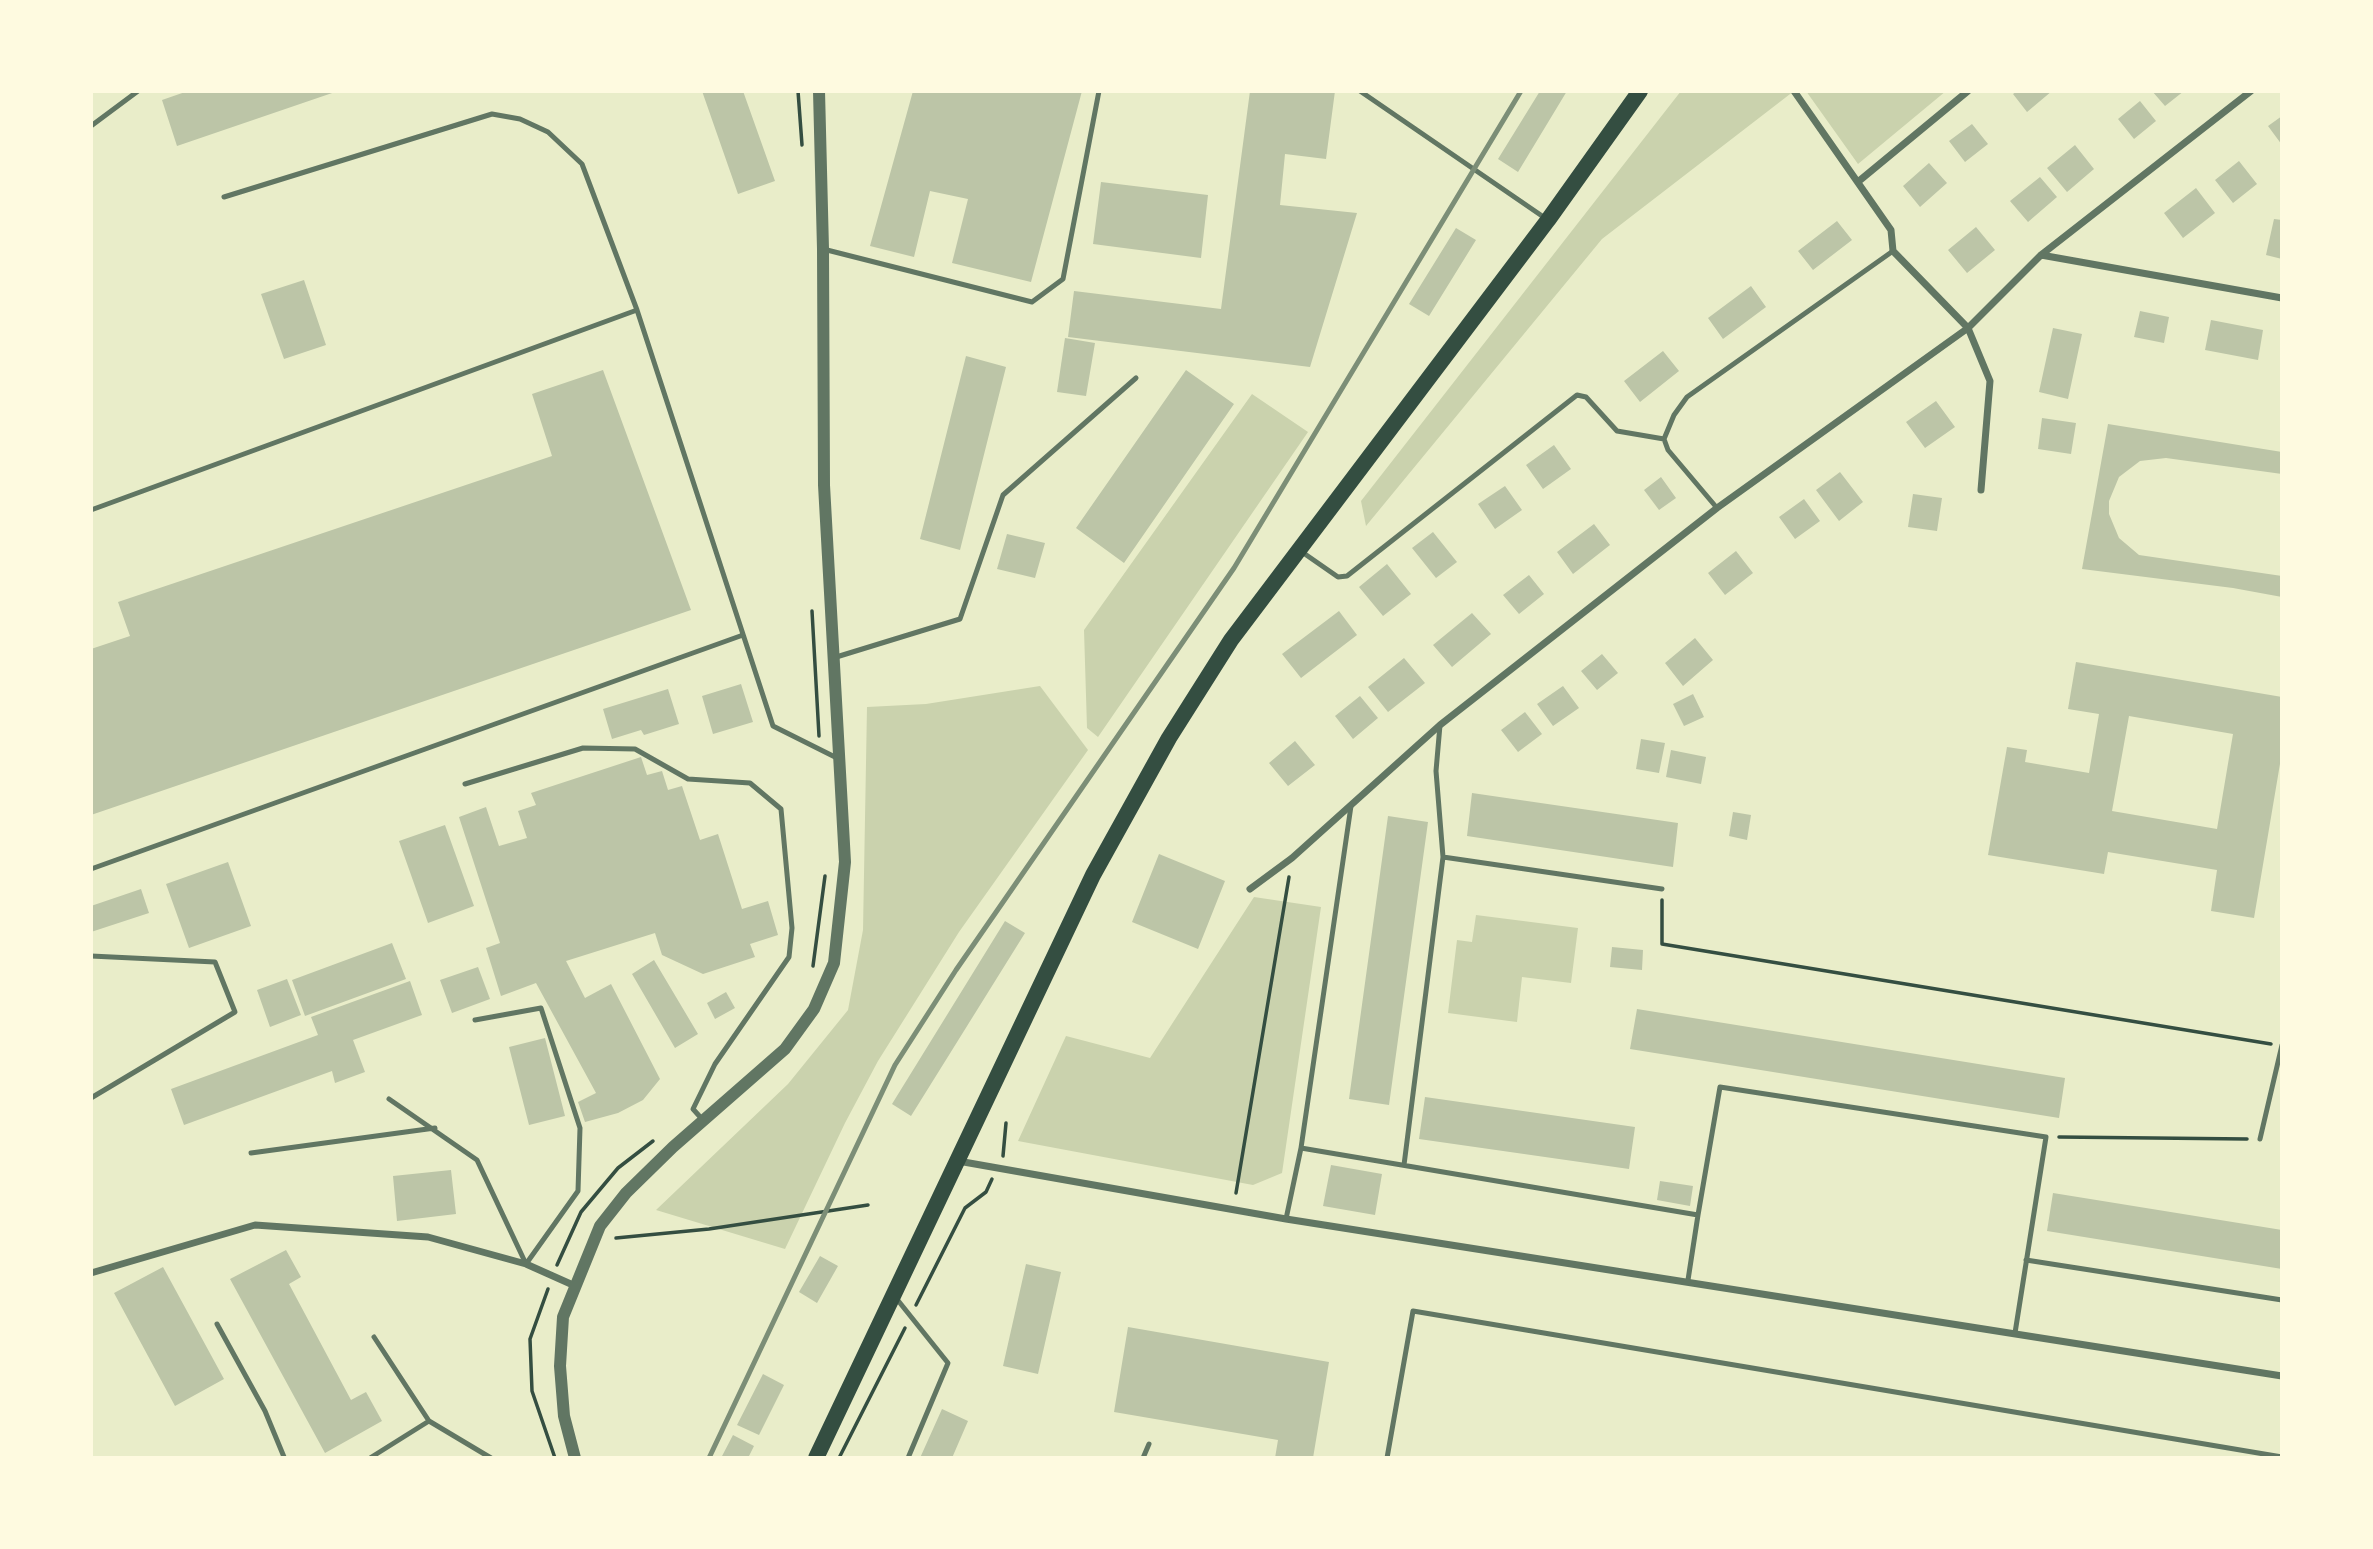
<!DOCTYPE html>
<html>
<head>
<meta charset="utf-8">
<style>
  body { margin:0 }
  #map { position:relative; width:2373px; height:1549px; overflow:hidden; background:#e9edc9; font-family:"DejaVu Sans",sans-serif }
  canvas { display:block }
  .frame { position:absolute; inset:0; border:93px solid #fefae0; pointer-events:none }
</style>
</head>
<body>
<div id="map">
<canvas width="2373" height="1549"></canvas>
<div class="frame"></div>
</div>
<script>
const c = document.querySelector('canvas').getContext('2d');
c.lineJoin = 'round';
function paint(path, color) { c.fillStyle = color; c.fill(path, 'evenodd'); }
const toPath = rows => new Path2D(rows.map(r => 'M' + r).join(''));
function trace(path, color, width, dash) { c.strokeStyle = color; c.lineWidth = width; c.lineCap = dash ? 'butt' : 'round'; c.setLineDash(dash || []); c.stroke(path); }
paint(toPath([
  [1681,91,1794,91,1602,239,1366,526,1361,501],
  [1806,91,1946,91,1858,164],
  [1252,394,1308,432,1098,737,1087,728,1084,630],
  [1040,686,1088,750,959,932,878,1061,845,1123,785,1249,656,1210,788,1084,848,1010,863,930,867,707,926,704],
  [1254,897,1321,907,1282,1173,1253,1185,1018,1141,1066,1036,1150,1058],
  [1476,915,1578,928,1571,983,1522,977,1517,1022,1448,1013,1457,940,1472,942]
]), '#cad2ad');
paint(toPath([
  [188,91,338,91,177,146,162,100],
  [702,91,743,91,775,181,738,194],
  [913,91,1082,91,1031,282,952,263,968,199,930,191,914,257,870,246],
  [1250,91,1335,91,1326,159,1285,154,1280,205,1357,213,1310,367,1068,337,1074,291,1221,309],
  [1540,91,1567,91,1518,172,1498,159],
  [2017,91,2052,91,2027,112,2013,94],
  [2152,91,2184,91,2165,106],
  [2140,101,2156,121,2134,139,2118,119],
  [2282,116,2282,145,2268,126],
  [1972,124,1988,144,1965,162,1949,141],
  [2075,145,2094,169,2067,192,2047,168],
  [2239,161,2257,184,2233,203,2215,180],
  [1929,163,1947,183,1920,207,1903,186],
  [2040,177,2057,197,2028,222,2010,201],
  [1101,182,1208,195,1201,258,1093,244],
  [2196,188,2215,213,2183,238,2164,213],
  [2274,219,2282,220,2282,259,2266,255],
  [1837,221,1852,240,1813,270,1798,251],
  [1976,227,1995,250,1967,273,1948,250],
  [1456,228,1476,240,1429,316,1409,304],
  [304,280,326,345,284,359,261,294],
  [1751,286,1766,307,1723,339,1708,318],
  [2140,311,2169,317,2164,343,2134,337],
  [2211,320,2263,330,2258,360,2205,350],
  [2053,328,2082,334,2068,399,2039,392],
  [1065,338,1095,343,1086,396,1057,392],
  [1663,351,1679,371,1640,402,1624,381],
  [966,356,1006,367,960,550,920,539],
  [603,370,691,610,91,815,91,649,130,636,118,602,552,456,532,394],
  [1186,370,1234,404,1124,563,1076,528],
  [1936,401,1955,427,1925,448,1906,422],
  [2042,418,2076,423,2071,454,2038,449],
  [2108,424,2282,452,2282,474,2166,458,2140,461,2119,477,2109,501,2109,514,2119,538,2139,555,2282,576,2282,597,2233,588,2082,569],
  [1554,445,1571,469,1543,489,1526,465],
  [1840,472,1863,502,1839,521,1816,490],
  [1661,477,1676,498,1659,510,1644,490],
  [1505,486,1522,510,1495,529,1478,504],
  [1913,494,1942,498,1937,531,1908,527],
  [1804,499,1820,521,1795,539,1779,517],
  [1594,524,1610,545,1573,574,1557,552],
  [1433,532,1457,562,1436,578,1412,548],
  [1007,534,1045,543,1035,578,997,569],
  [1736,551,1753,573,1725,595,1708,573],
  [1387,564,1411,594,1383,616,1359,587],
  [1529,575,1544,594,1519,614,1503,595],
  [1339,611,1357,635,1301,678,1282,654],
  [1472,613,1491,634,1452,667,1433,645],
  [1695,638,1713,660,1683,686,1665,663],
  [1602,654,1618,673,1597,690,1581,671],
  [1404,658,1425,683,1388,712,1368,687],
  [2076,662,2282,697,2282,752,2254,918,2211,911,2217,870,2108,852,2104,874,1988,855,2007,747,2027,750,2025,762,2089,773,2099,714,2068,709],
  [2129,716,2233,734,2217,829,2112,811],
  [741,684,753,722,713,734,702,696],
  [1563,686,1579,708,1553,726,1537,704],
  [668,689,679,724,644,735,641,730,612,739,603,709],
  [1693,694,1704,717,1684,726,1673,704],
  [1360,696,1378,718,1353,739,1335,716],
  [1525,712,1542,734,1518,752,1501,730],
  [1641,739,1665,743,1659,773,1636,769],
  [1295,741,1315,765,1288,786,1269,763],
  [1671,750,1706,757,1701,784,1666,777],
  [641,757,647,775,662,771,668,790,682,786,700,840,718,834,742,909,768,901,778,935,750,944,755,957,703,974,662,955,655,933,566,961,585,998,611,984,660,1079,643,1100,618,1113,585,1122,578,1102,596,1093,536,983,501,996,486,948,500,943,459,817,486,807,499,846,527,838,518,811,536,805,531,793],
  [1472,793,1678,823,1673,867,1467,836],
  [1733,812,1751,815,1747,840,1729,836],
  [1388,816,1428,822,1389,1105,1349,1099],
  [445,825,474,906,428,923,399,841],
  [1159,854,1225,881,1198,949,1132,922],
  [228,862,251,926,189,948,166,884],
  [141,889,149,913,91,932,91,906],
  [1005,921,1025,933,911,1116,892,1104],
  [392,943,406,979,305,1016,292,980],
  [1612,947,1643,950,1642,970,1610,967],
  [654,960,698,1034,675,1048,632,974],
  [478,967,490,999,452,1013,440,980],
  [287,979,301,1015,270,1027,257,990],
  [410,981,422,1015,353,1040,365,1072,335,1083,332,1071,184,1125,171,1089,318,1035,311,1017],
  [726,992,735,1008,715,1019,707,1003],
  [1637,1009,2065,1078,2059,1118,1630,1049],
  [545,1038,565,1116,529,1125,509,1047],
  [1425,1097,1635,1127,1629,1169,1419,1139],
  [1331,1165,1382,1174,1375,1215,1323,1206],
  [451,1170,456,1214,397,1221,393,1176],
  [1660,1181,1693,1186,1690,1206,1657,1200],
  [2053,1193,2282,1230,2282,1269,2047,1231],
  [286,1250,301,1277,289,1284,351,1400,366,1392,382,1421,325,1453,230,1279],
  [820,1256,838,1266,817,1303,799,1292],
  [1026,1264,1061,1272,1038,1374,1003,1366],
  [163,1267,224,1379,175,1406,114,1293],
  [1128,1327,1329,1362,1313,1458,1275,1458,1278,1440,1114,1412],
  [763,1374,784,1385,759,1435,737,1425],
  [942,1409,968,1421,952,1458,920,1458],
  [733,1435,754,1446,748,1458,721,1458]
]), '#bcc5a7');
trace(toPath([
  [798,91,802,145],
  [812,611,819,736],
  [1662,900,1662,944,2271,1044],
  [813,966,825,876],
  [2059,1137,2247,1139],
  [1003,1156,1006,1123],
  [1236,1193,1289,877],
  [616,1238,709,1229,868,1205],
  [557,1265,581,1212,618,1168,653,1141],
  [548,1289,530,1339,532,1391,555,1458],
  [916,1305,965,1208,986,1192,992,1179],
  [839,1458,905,1328]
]), '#344e41', 3.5);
trace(toPath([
  [1360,91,1545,218],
  [91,126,138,91],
  [224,197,492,114,520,119,548,132,582,164,637,310,773,726,839,759],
  [823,249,1032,302,1063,279,1099,91],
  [1717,508,1668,450,1664,439,1674,415,1687,397,1893,251],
  [91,510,637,310],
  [1302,552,1338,577,1347,576,1577,395,1586,397,1617,431,1664,439],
  [833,658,960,619,1003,495,1136,378],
  [465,784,583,748,635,749,688,779,750,783,781,809,792,928,789,957,715,1064,693,1109,702,1119],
  [1443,857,1662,889],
  [91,869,743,635],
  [91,956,215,962,235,1012,91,1098],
  [389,1099,477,1160,526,1264,578,1191,580,1128,541,1008,475,1020],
  [2260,1139,2282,1045],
  [1301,1148,1698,1215,1688,1280],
  [251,1153,435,1128],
  [1404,1165,1443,857,1436,771,1440,725],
  [1698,1215,1720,1087,2046,1137,2015,1333],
  [1286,1219,1301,1148,1351,806],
  [2026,1260,2282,1300],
  [896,1298,948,1363,908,1458],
  [217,1324,265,1411,284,1457],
  [374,1337,429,1421],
  [370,1458,429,1421,491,1458],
  [1143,1458,1149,1444],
  [1387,1458,1413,1311,2282,1457]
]), '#617663', 5);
trace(toPath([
  [1794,91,1891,230,1893,251,1968,328,1990,381,1981,490],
  [1859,181,1968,91],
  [2041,255,2282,298],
  [1250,889,1292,858,1440,725,1717,508,1968,328,2041,255,2251,91],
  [958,1161,1286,1219,2282,1376],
  [91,1273,255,1225,428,1237,526,1264,573,1285]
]), '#617663', 7);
trace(toPath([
  [575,1458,564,1416,560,1366,563,1317,600,1226,626,1193,673,1147,785,1049,814,1009,834,963,845,862,824,485,823,249,819,91]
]), '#617663', 12);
trace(toPath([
  [816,1458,1093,875,1169,738,1231,640,1548,220,1640,91]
]), '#344e41', 16);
trace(toPath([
  [709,1458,895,1065,956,970,1234,568,1521,91]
]), '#7c8e77', 5);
</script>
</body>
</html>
